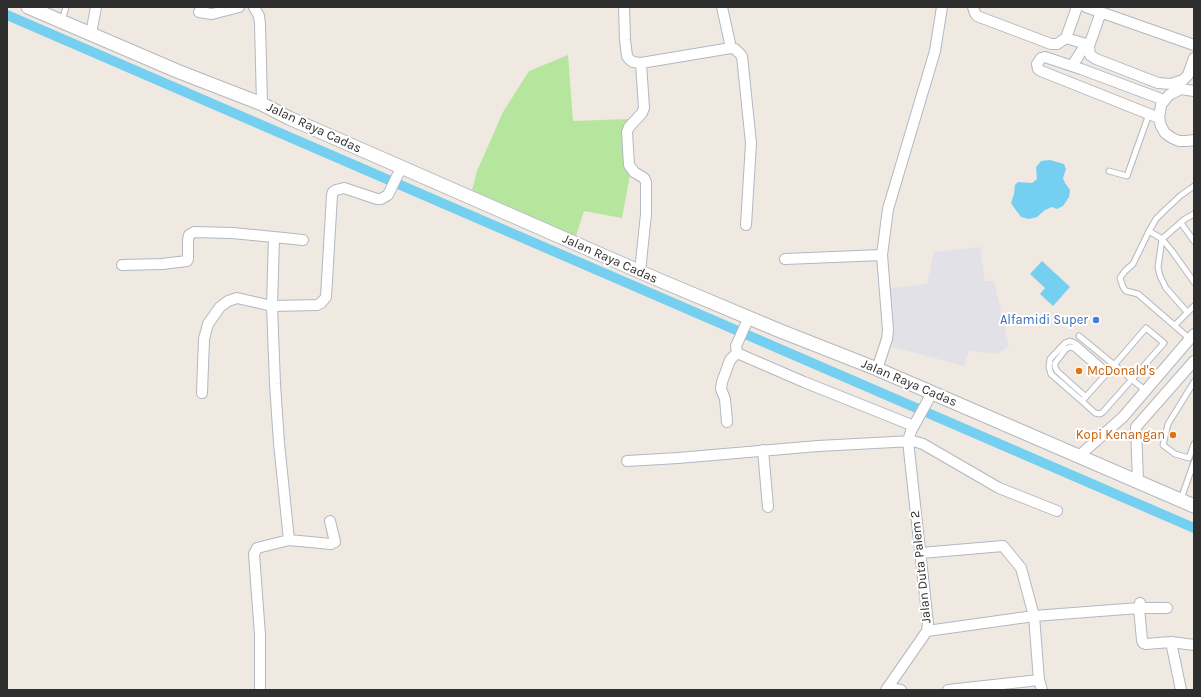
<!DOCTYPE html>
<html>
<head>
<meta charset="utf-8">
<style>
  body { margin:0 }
  #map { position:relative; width:1201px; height:697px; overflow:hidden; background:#efe9e1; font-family:Karla,sans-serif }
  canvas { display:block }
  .frame { position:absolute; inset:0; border:8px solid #2e2e2e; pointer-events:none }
</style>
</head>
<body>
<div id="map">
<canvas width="1201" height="697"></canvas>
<div class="frame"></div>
</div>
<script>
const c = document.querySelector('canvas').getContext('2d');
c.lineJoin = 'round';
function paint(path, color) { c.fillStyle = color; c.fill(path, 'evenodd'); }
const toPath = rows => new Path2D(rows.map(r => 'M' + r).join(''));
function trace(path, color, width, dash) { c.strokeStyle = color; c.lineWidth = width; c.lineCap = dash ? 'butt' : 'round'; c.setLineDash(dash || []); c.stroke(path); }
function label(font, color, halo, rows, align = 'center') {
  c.font = font + ' Karla,sans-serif'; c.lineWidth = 4; c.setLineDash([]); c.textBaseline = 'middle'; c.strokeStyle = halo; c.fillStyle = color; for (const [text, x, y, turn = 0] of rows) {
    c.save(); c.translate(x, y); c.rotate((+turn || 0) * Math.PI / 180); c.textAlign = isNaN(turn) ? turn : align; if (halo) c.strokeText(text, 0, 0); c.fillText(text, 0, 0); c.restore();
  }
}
paint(toPath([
  [980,247,985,281,994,281,1009,346,997,354,969,351,964,366,889,346,888,288,927,284,934,252]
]), '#e3e1e8');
paint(toPath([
  [568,55,573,121,628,119,632,164,622,218,584,211,576,236,472,190,477,171,503,112,529,71]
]), '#b6e59e');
paint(toPath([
  [1050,160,1064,164,1066,169,1063,178,1065,183,1070,190,1069,197,1063,206,1057,209,1052,207,1045,210,1037,217,1029,219,1021,217,1015,209,1011,203,1014,194,1015,185,1018,182,1032,183,1037,179,1036,167,1041,161],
  [1042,261,1070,287,1053,306,1040,294,1045,288,1030,274]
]), '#75cff0');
trace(toPath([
  [7,15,1194,528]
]), '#75cff0', 10);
const service = toPath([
  [62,21,66,7],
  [1109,171,1127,176,1149,114],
  [1194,186,1180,196,1164,211,1156,219,1149,231,1162,239,1172,251,1194,282],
  [1181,223,1194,241],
  [1149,231,1133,264,1125,271,1120,278,1123,287,1126,291,1138,294,1190,339],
  [1187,312,1166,288,1160,276,1158,267,1162,239,1185,219,1194,214],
  [1175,325,1194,306],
  [1079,336,1146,391],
  [1194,382,1168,424,1163,445,1175,454,1189,458,1194,444],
  [1086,397,1057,371,1055,367,1055,363,1066,349,1070,347,1074,348,1105,375],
  [1082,401,1108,372,1146,328,1164,343,1103,412,1100,414,1095,413,1082,401,1051,374,1049,367,1050,359,1065,343,1070,341,1075,343,1108,372],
  [1181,499,1194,462]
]);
const minor = toPath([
  [254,7,259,16,260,24,262,104],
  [624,7,625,40,627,56,629,59,633,62,641,63],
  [722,7,731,48],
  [973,7,975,13,977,16,1051,44,1057,44,1066,38,1086,44],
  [1086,7,1194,45],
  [199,12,212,14,239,7],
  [91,34,96,7],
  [1066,38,1077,7],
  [1089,46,1101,12],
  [1072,66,1086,44,1089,46,1090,55,1096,59,1158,83,1171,84,1183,80,1188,75,1194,58],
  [1194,91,1181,89,1169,95,1161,105,1159,118,1161,126,1165,133,1172,138,1179,141,1187,141,1194,140],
  [1159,118,1041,71,1038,69,1037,64,1041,58,1045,57,1081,69,1164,100],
  [274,237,303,240],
  [785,259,882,255],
  [122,265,162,264,187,261,188,259,188,240,189,235,194,232,232,233,274,237,272,306,275,384,279,443,289,540,257,548,254,554,260,635,260,690],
  [640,272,646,214,646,182,644,178,634,172,629,165,627,132,629,127,642,113,644,108,641,63,731,48,735,49,742,56,751,143,746,225],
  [737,353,804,382,914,426],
  [877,369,887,339,888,330,882,255,888,209,935,51,942,7],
  [202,393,204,339,208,324,220,307,228,301,237,298,272,306,317,305,321,303,326,297,332,195,333,192,336,190,344,188,377,199,381,199,388,195,401,168],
  [727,422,725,399,721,389,722,382,730,360,737,353,736,346,749,317],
  [763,450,768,507],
  [1079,456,1123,417,1194,334],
  [627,461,678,458,818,446,913,441,923,444,999,488,1057,511],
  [1138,482,1136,427,1194,361],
  [289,540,331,544,335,542,330,521],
  [921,553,1003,546,1021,568,1034,616,1039,680,1042,690],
  [1167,608,1139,608,1142,640,1143,643,1146,644,1171,642,1194,645],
  [927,631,1034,616,1139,608,1140,603],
  [1171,642,1181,690],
  [888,687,901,690],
  [886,690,927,631,928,623,908,441,911,431,932,393],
  [948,690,1039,680]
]);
const tertiary = toPath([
  [28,7,177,71,262,104,289,118,659,280,778,330,877,369,1194,506]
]);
trace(service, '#b4b7c1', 7);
trace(minor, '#b4b7c1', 12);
trace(tertiary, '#b4b7c1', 15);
trace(service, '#fff', 5);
trace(minor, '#fff', 10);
trace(tertiary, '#fff', 13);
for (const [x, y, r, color] of [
  [1096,320,4,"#3f7fe0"],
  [1079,371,4,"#e8710a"],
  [1173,435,4,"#e8710a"]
]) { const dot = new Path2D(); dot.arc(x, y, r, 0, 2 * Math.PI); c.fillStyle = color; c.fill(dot); trace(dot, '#fff', 1.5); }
label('13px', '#2e2e2e', '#fff', [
  ["Jalan Raya Cadas",314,128,25],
  ["Jalan Raya Cadas",610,259,24],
  ["Jalan Raya Cadas",909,383,23],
  ["Jalan Duta Palem 2",921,567,-96]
]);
label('13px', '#366cbe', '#fff', [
  ["Alfamidi Super",1088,320]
], 'right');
label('13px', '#c56008', '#fff', [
  ["McDonald's",1087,371],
  ["Kopi Kenangan",1165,435,"right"]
], 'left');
</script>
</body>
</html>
